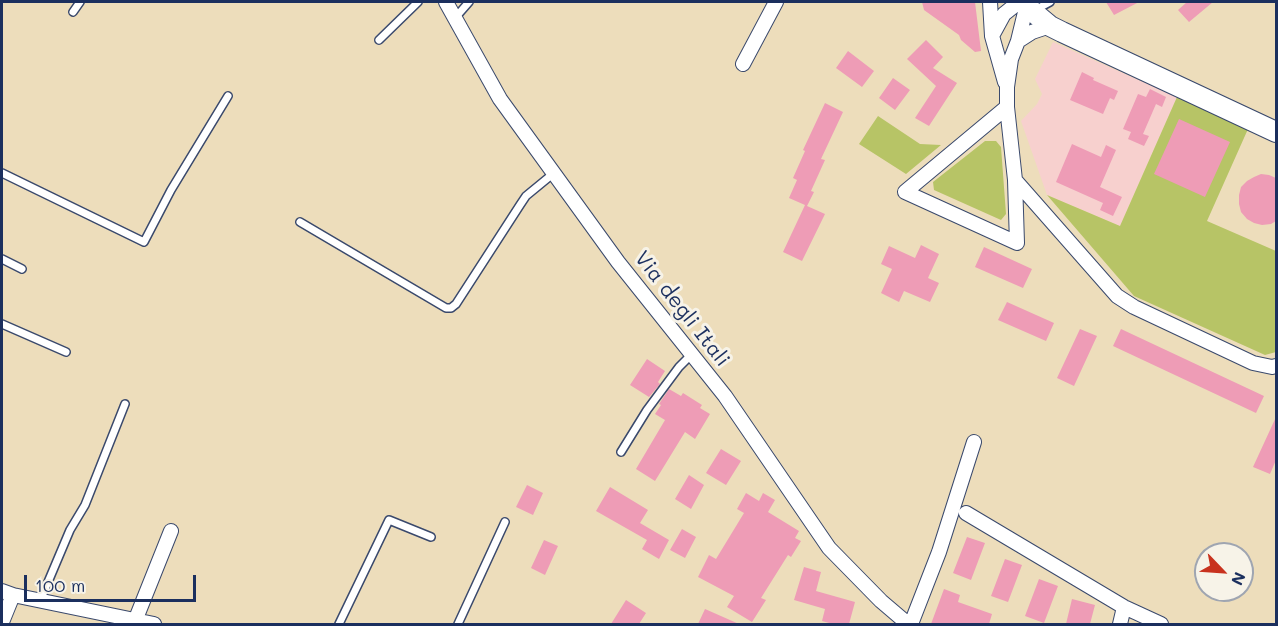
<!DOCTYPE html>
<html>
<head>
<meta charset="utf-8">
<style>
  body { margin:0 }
  #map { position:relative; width:1278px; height:626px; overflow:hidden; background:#edddbb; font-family:Mali,sans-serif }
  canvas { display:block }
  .frame { position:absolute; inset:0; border:3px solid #1b2f5e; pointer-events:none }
  .north { position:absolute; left:1194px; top:542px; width:60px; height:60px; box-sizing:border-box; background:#f7f3e8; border:2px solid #9fa5b1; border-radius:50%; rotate:115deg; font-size:16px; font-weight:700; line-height:24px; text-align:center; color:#1b2f5e }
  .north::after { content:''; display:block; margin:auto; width:21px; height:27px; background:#c8321e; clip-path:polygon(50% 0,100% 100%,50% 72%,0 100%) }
  .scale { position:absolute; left:24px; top:575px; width:172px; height:27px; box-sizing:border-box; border:3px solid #1b2f5e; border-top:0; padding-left:8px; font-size:18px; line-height:21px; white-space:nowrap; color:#1b2f5e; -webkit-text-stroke:4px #f7f3e8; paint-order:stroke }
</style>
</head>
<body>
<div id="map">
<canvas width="1278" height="626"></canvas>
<div class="frame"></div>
<div class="north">N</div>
<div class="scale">100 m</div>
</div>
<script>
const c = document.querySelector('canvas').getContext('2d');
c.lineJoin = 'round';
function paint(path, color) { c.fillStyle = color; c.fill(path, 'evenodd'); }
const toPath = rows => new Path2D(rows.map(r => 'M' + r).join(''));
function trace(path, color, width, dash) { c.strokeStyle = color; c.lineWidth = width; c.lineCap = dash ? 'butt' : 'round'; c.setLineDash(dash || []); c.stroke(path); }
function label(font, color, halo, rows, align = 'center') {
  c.font = font + ' Mali,sans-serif'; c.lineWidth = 6; c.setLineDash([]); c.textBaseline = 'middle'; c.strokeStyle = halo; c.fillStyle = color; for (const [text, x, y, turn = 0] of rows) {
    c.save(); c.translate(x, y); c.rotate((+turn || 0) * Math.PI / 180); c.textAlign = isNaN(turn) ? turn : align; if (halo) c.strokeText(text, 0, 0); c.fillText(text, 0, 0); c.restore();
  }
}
paint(toPath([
  [1053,42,1177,97,1120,226,1047,195,1021,121,1037,104,1042,94,1035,79]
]), '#f7d0ce');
paint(toPath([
  [1177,97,1248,129,1207,221,1276,251,1276,352,1265,355,1134,296,1047,195,1120,226],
  [878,116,920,144,941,145,906,174,859,144],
  [985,141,996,141,1001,147,1006,214,1001,220,934,190,933,182]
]), '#b7c466');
paint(toPath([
  [922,2,975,2,981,51,975,52,961,40,959,35,924,10],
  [1106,2,1139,2,1114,15],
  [1187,2,1213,2,1189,22,1178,10],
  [926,40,943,57,933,68,957,83,929,126,915,118,936,86,907,59],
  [848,51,874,71,862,87,836,68],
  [1082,72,1094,78,1093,80,1118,91,1114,100,1110,98,1103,114,1070,100],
  [893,78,910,90,895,110,879,98],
  [1150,89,1166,97,1162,107,1156,104,1143,134,1149,136,1144,146,1128,139,1131,132,1123,129,1138,94,1146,97],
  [825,103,843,112,821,159,825,160,811,191,814,192,807,206,825,214,802,261,783,252,805,205,789,198,797,180,793,178,805,151,803,150],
  [1179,119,1230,142,1205,197,1154,174],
  [1072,144,1101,157,1106,145,1116,150,1100,187,1122,197,1113,216,1100,210,1103,203,1056,182],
  [1261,174,1269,175,1276,178,1276,221,1271,224,1262,225,1254,223,1247,219,1241,212,1239,204,1239,195,1241,187,1247,181,1254,177],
  [921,245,939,254,928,278,939,283,930,302,904,291,899,302,881,293,892,269,881,264,889,246,915,258],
  [984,247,1032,269,1023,288,975,267],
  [1007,302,1054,323,1046,341,998,320],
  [1080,329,1097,336,1074,386,1057,378],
  [1121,329,1264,396,1256,413,1113,346],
  [647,359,665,371,658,382,660,384,649,397,630,385],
  [669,389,681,396,683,393,702,405,700,408,710,414,695,439,685,432,655,481,636,469,665,420,655,414,661,405,659,404],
  [1276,417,1276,460,1270,474,1253,467],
  [721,449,741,461,726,485,706,473],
  [689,475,704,485,691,509,675,499],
  [527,485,543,493,533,515,516,507],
  [610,487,648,510,640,523,669,540,659,559,642,549,647,540,596,511],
  [746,493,759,501,763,493,775,500,768,512,799,531,795,538,801,541,791,557,788,555,761,598,766,600,752,622,727,607,734,596,698,577,709,555,716,559,744,513,737,509],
  [682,529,696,537,685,558,670,550],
  [967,537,985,543,971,580,953,573],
  [544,540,558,546,545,575,531,568],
  [1005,559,1022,565,1008,602,991,596],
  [804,567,821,572,816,591,855,602,849,624,833,624,822,621,825,609,794,600],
  [1039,579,1058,586,1044,623,1025,616],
  [944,589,960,595,958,602,992,614,989,624,931,624],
  [1072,599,1095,605,1090,624,1066,624],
  [626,600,646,613,639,624,611,624],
  [705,609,739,624,698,624]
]), '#ee9cb6');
const lane = toPath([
  [1035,10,1050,2],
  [73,12,80,2],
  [455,18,469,2],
  [379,40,418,2],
  [2,173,144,242,171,190,228,96],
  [300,222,446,308,451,308,456,304,520,205,526,196,554,173],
  [2,259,22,269],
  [2,324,66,352],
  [621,452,647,410,679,367,692,354],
  [40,601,70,530,85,505,125,404],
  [339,624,389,520,431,537],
  [458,624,505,522]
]);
const street = toPath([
  [446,2,500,99,618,262,725,396,829,548,881,601,908,624],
  [990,2,992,36,1005,82],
  [992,36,1004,14,1019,2],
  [1018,41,1027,4],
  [743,64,776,2],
  [1007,107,905,192,1017,243,1015,180,1007,107,1007,87,1011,59,1018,41,1032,32,1050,26],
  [1015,180,1117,296,1134,307,1253,363,1272,367,1276,366],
  [966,513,1124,607,1161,624],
  [2,591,13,595,154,624],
  [135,621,171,531],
  [2,622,13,595],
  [911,624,939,552,974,442],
  [1120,624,1124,607]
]);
const secondary = toPath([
  [1024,2,1032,11,1050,26,1062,32,1276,132]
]);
trace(lane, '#3a496c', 10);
trace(street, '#3a496c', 16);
trace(secondary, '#3a496c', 22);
trace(lane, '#fff', 7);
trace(street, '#fff', 14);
trace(secondary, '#fff', 20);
label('21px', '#1b2f5e', '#f7f3e8', [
  ["Via degli Itali",682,309,52]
]);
</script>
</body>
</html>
